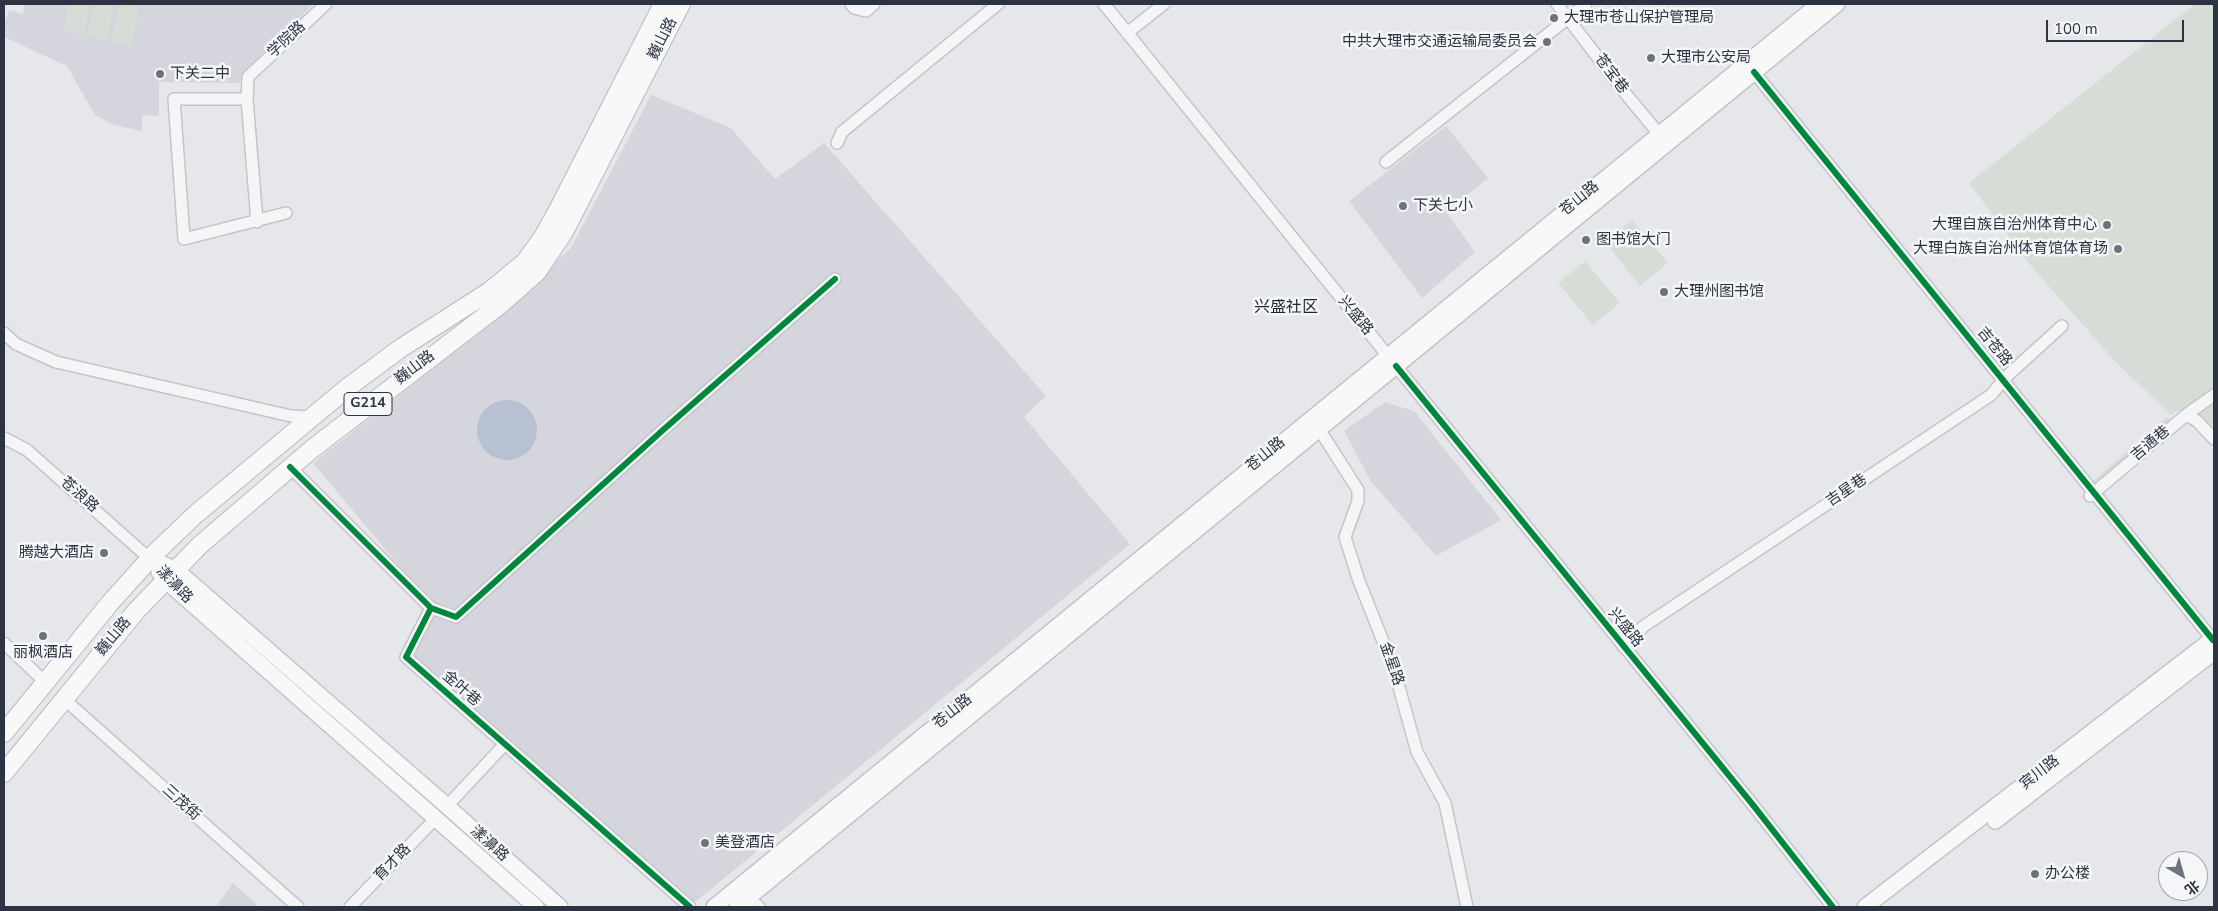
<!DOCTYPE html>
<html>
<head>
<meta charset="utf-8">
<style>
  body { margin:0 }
  #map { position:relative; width:2218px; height:911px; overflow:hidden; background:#e6e7ea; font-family:"Nunito Sans","Noto Sans SC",sans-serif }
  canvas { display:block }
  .frame { position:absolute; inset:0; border:5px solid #2d3343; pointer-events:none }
  .north { position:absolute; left:2158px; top:851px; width:50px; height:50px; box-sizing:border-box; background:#f4f6f8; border:1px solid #a4a8b0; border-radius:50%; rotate:142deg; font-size:14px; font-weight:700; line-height:20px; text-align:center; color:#2d3343 }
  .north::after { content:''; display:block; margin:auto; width:18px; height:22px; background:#6e727d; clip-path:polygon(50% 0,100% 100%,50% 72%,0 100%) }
  .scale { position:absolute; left:2046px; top:20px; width:138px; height:22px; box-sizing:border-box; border:2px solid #2d3343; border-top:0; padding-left:6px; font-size:15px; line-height:18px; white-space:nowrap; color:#2d3343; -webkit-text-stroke:4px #f4f6f8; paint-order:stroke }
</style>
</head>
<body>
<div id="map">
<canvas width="2218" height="911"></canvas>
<div class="frame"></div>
<div class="north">北</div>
<div class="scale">100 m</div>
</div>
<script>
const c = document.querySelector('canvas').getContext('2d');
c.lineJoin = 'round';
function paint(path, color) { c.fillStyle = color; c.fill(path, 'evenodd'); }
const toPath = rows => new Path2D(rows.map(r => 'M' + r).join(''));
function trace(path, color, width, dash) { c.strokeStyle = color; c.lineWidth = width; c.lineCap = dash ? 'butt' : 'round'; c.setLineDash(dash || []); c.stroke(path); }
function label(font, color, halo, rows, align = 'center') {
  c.font = font + ' "Nunito Sans","Noto Sans SC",sans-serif'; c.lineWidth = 5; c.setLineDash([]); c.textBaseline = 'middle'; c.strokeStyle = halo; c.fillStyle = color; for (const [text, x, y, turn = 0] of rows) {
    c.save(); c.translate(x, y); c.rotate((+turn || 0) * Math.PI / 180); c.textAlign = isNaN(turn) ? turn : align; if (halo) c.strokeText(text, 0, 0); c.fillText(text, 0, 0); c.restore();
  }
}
paint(toPath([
  [24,4,313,4,239,83,159,82,159,116,142,115,142,131,114,125,95,115,67,66,4,37,4,24,9,10,23,14],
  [651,95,731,128,775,179,824,143,1046,396,1024,417,1130,544,694,903,412,655,432,605,313,463,477,334,571,248],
  [1446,126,1488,178,1446,212,1475,252,1422,298,1349,201],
  [1385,402,1414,411,1501,520,1436,556,1370,480,1344,431],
  [233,883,259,907,216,907]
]), '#d5d6dd');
paint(toPath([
  [69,4,90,4,84,34,64,30],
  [94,4,114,4,107,40,87,35],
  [119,4,139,8,131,45,111,41],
  [2195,4,2214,4,2214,423,2209,428,2176,411,2171,415,2114,360,2031,266,1969,183],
  [1632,220,1668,263,1640,286,1605,242],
  [1585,261,1620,303,1593,325,1558,283],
  [2167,417,2171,420,2095,486,2092,482]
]), '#d6ddd6');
paint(toPath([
  '477 430a30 30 0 1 1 60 0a30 30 0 1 1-60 0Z'
]), '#b7c1d2');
const minor = toPath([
  [851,4,854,8,866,11,874,4],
  [1104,4,1388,356],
  [1557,4,1625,93,1664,140],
  [1127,33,1164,4],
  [1754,72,2213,640],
  [247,99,174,99,184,239,286,213],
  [837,143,842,132,998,4],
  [1386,162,1586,4],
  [257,222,247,99,248,77,326,4],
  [4,333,16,344,56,362,291,416,310,417],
  [1396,366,1753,805,1833,907],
  [2186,415,2197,421,2214,439],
  [1319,429,1358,490,1358,501,1345,537,1359,581,1394,669,1417,752,1445,803,1467,907],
  [4,438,27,450,150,559],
  [290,467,431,608,406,657,690,907],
  [2090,496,2186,415,2214,395],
  [431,608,456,617,663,430,835,279],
  [4,643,45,682],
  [1623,646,1644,626,1991,395,2007,376,2062,326],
  [64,699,298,907],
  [447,806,505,744],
  [749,898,759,907],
  [350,907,435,819]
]);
const major = toPath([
  [150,559,175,569,447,806,560,907],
  [159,572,165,580,536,907],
  [1995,821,2214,652],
  [714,907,1819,4],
  [737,907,1837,4],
  [1865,907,2214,638]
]);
const highway = toPath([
  [4,733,110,603,154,554,196,514,347,388,401,348,490,291,525,262,543,237,558,210,663,4],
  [4,773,137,610,200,545,312,449,502,303,537,272,564,232,681,4]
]);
trace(minor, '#c4c5c8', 14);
trace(major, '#c3c4c7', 18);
trace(highway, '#b9babe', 20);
trace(minor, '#f5f5f7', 11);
trace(major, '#f8f8f8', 15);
trace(highway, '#f8f8f8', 18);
trace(toPath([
  [1754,72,2213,640],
  [1396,366,1753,805,1833,907],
  [290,467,431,608,406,657,690,907],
  [431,608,456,617,663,430,835,279]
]), '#00873e', 6);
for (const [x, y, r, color] of [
  [1554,18,5,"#6e727d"],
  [1547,42,5,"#6e727d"],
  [1651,58,5,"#6e727d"],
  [160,74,5,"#6e727d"],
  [1403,206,5,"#6e727d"],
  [2107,225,5,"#6e727d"],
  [1586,240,5,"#6e727d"],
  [2118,249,5,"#6e727d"],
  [1664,292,5,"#6e727d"],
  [104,553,5,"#6e727d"],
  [43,636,5,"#6e727d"],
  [705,843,5,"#6e727d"],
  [2035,874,5,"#6e727d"]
]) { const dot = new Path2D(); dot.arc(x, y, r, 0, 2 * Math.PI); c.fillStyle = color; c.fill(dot); trace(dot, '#f4f6f8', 2); }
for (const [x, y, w] of [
  [368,404,48]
]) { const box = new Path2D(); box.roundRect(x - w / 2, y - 11.5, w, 23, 4); c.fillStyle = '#f4f6f8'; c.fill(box); trace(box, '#2d3343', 1); }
label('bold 14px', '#2d3343', null, [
  ["G214",368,404]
]);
label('15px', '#2d3343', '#f4f6f8', [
  ["大理市苍山保护管理局",1564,18],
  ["中共大理市交通运输局委员会",1537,42,"right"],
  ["大理市公安局",1661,58],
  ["下关二中",170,74],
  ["下关七小",1413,206],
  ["大理自族自治州体育中心",2097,225,"right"],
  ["图书馆大门",1596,240],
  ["大理白族自治州体育馆体育场",2108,249,"right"],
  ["大理州图书馆",1674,292],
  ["腾越大酒店",94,553,"right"],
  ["丽枫酒店",43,653,"center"],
  ["美登酒店",715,843],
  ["办公楼",2045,874]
], 'left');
label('15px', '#2d3343', '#f4f6f8', [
  ["巍山路",663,39,-63],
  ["学院路",287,40,-43],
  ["苍宝巷",1611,74,53],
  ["苍山路",1580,199,-39],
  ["兴盛路",1355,316,51],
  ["吉苍路",1994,347,51],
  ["巍山路",415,368,-37],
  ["吉通巷",2151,444,-40],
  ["苍山路",1266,455,-39],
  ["吉星巷",1847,491,-34],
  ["苍浪路",79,495,42],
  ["漾濞路",174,585,46],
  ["兴盛路",1625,628,51],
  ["巍山路",114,637,-50],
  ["金星路",1391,664,71],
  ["金叶巷",461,689,41],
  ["苍山路",953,712,-39],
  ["宾川路",2040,773,-38],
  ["三茂街",181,803,42],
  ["漾濞路",489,844,42],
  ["育才路",393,863,-46]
]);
label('16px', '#1f2434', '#f4f6f8', [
  ["兴盛社区",1286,308]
]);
</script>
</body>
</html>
